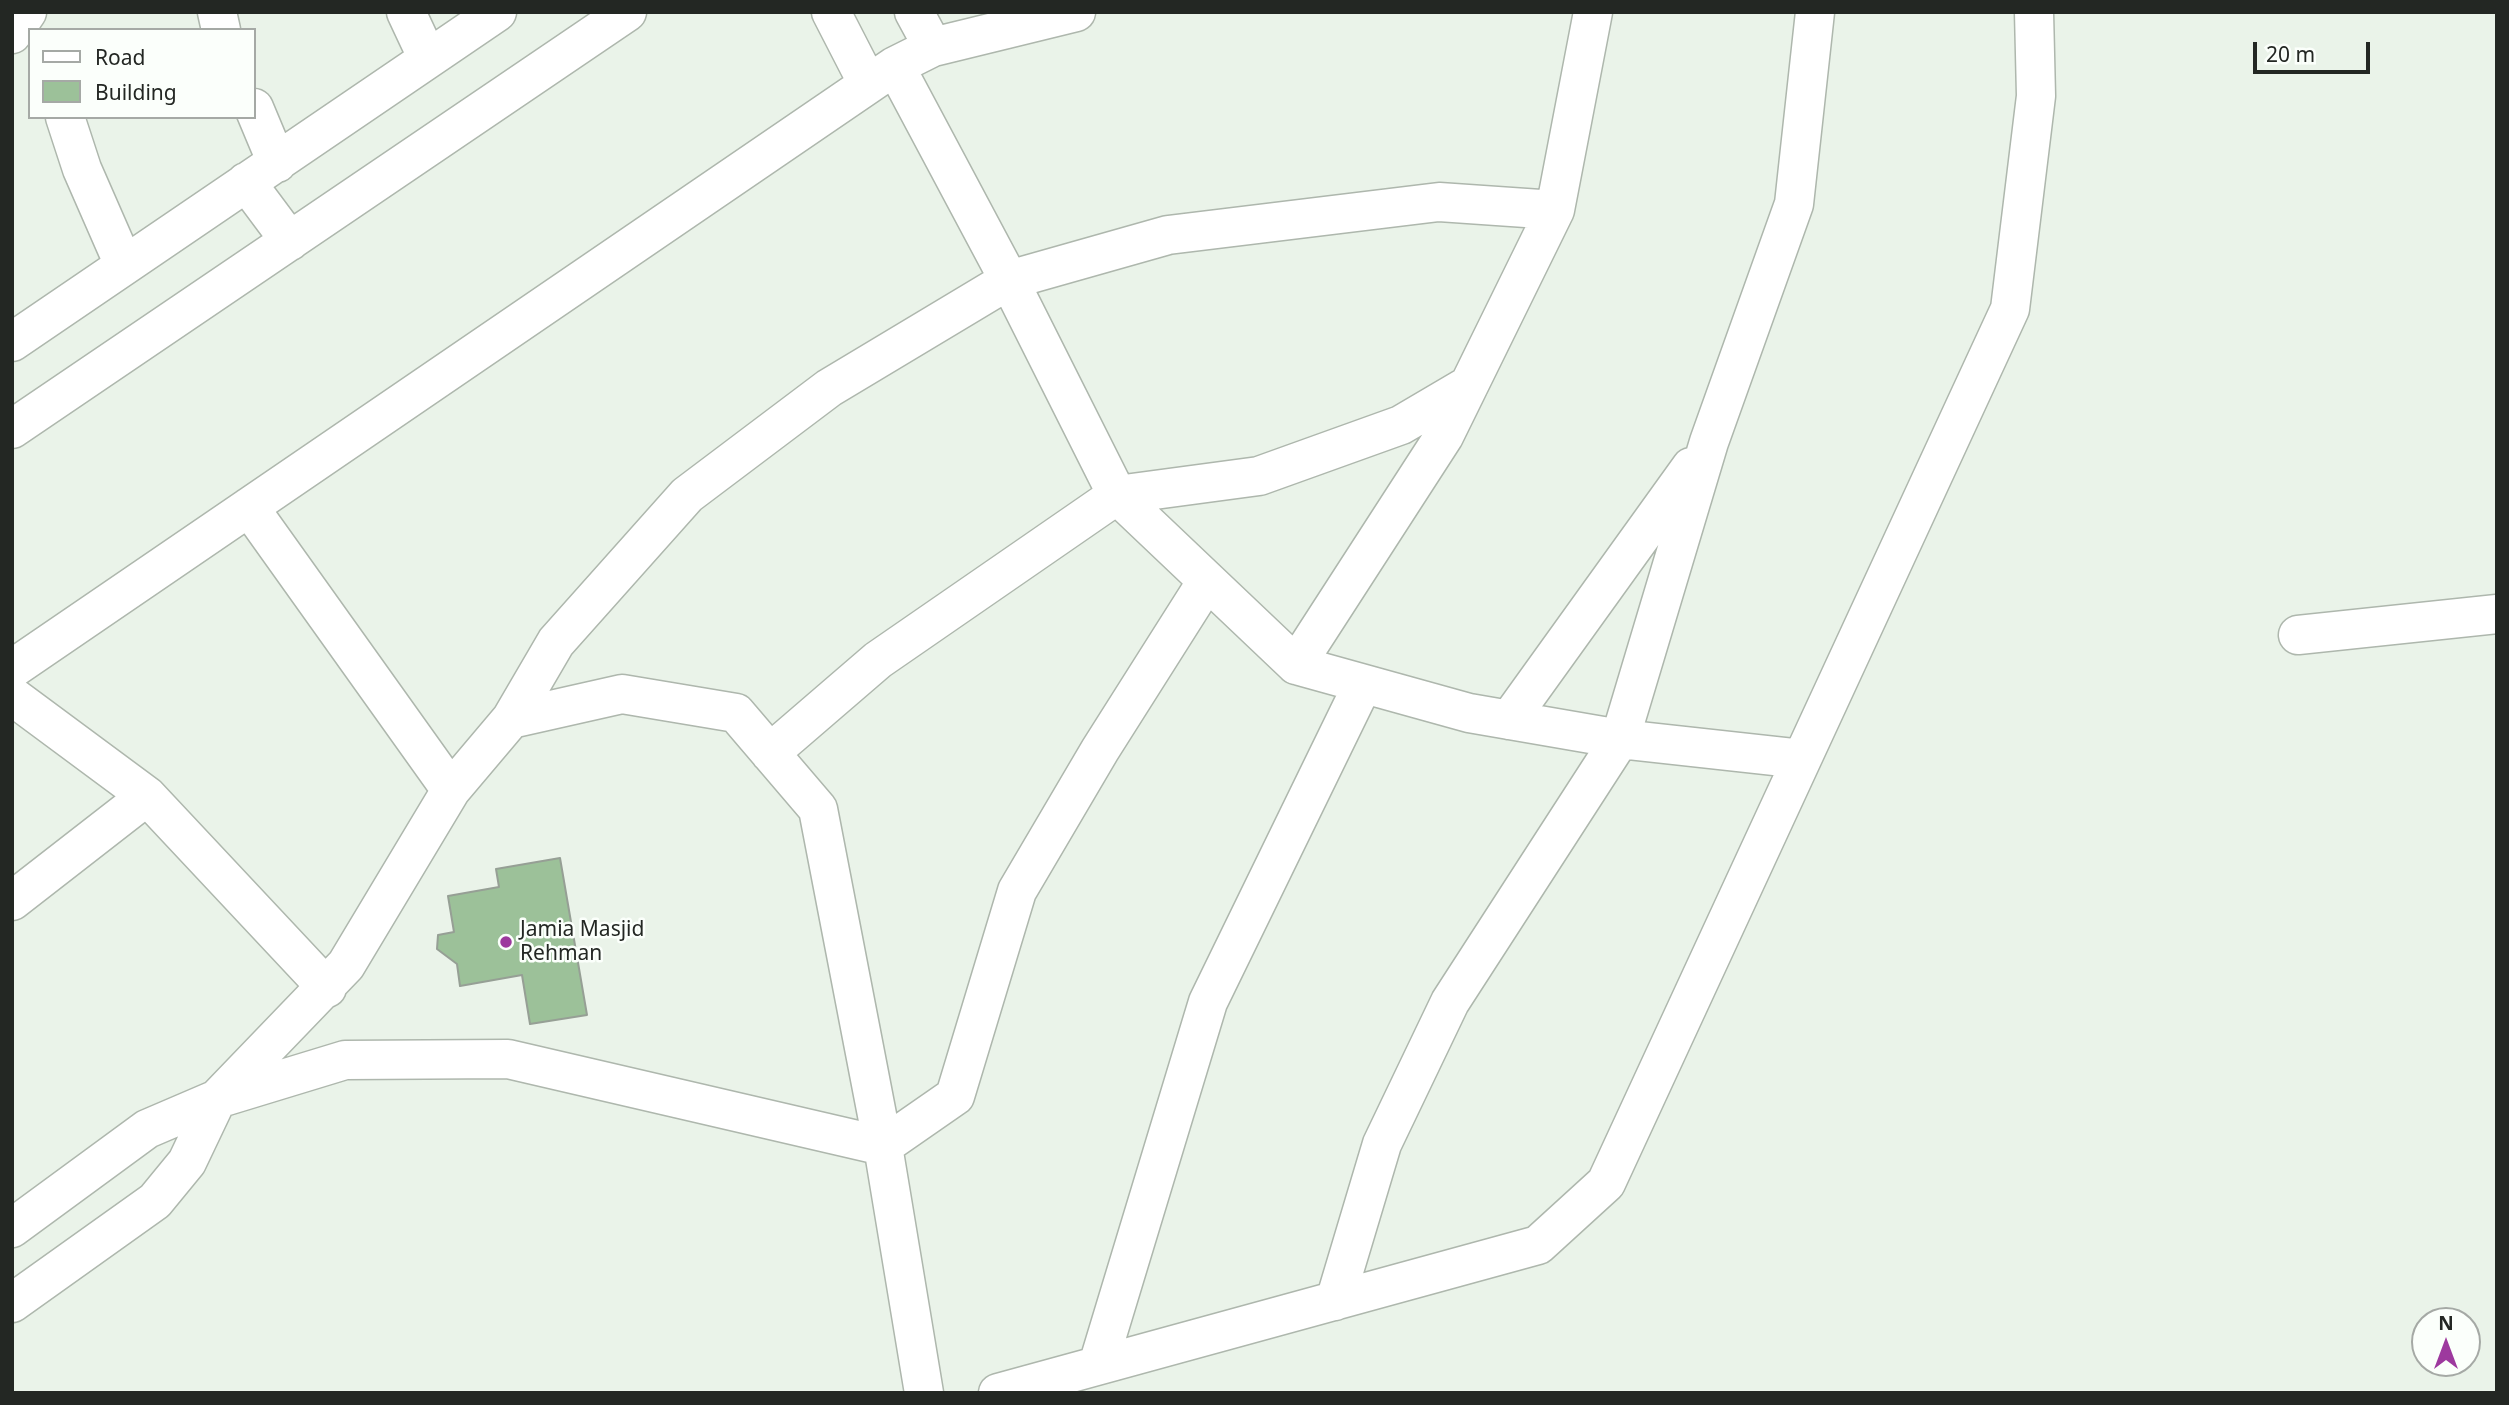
<!DOCTYPE html>
<html>
<head>
<meta charset="utf-8">
<style>
  body { margin:0 }
  #map { position:relative; width:2509px; height:1405px; overflow:hidden; background:#eaf3e9; font-family:"Noto Sans",sans-serif }
  canvas { display:block }
  .frame { position:absolute; inset:0; border:14px solid #232723; pointer-events:none }
  .legend { position:absolute; left:28px; top:28px; width:228px; height:91px; box-sizing:border-box; background:#fbfffb; border:2px solid #a5a9a5; margin:0; padding:9px 12px; list-style:none; font-size:21px; color:#232723 }
  .legend li { display:flex; align-items:center; gap:14px; height:35px }
  .legend b { width:35px; border:2px solid #a5a9a5 }
  .north { position:absolute; left:2411px; top:1307px; width:70px; height:70px; box-sizing:border-box; background:#fbfffb; border:2px solid #a5a9a5; border-radius:50%; rotate:0deg; font-size:19px; font-weight:700; line-height:28px; text-align:center; color:#232723 }
  .north::after { content:''; display:block; margin:auto; width:24px; height:32px; background:#9d399e; clip-path:polygon(50% 0,100% 100%,50% 72%,0 100%) }
  .scale { position:absolute; left:2253px; top:42px; width:117px; height:32px; box-sizing:border-box; border:4px solid #232723; border-top:0; padding-left:9px; font-size:21px; line-height:24px; white-space:nowrap; color:#232723; -webkit-text-stroke:5px #fbfffb; paint-order:stroke }
</style>
</head>
<body>
<div id="map">
<canvas width="2509" height="1405"></canvas>
<div class="frame"></div>
<ul class="legend">
<li><b style="height:9px;background:#fff"></b>Road</li>
<li><b style="height:19px;background:#9cc199"></b>Building</li>
</ul>
<div class="north">N</div>
<div class="scale">20 m</div>
</div>
<script>
const c = document.querySelector('canvas').getContext('2d');
c.lineJoin = 'round';
function paint(path, color) { c.fillStyle = color; c.fill(path, 'evenodd'); }
const toPath = rows => new Path2D(rows.map(r => 'M' + r).join(''));
function trace(path, color, width, dash) { c.strokeStyle = color; c.lineWidth = width; c.lineCap = dash ? 'butt' : 'round'; c.setLineDash(dash || []); c.stroke(path); }
function label(font, color, halo, rows, align = 'center') {
  c.font = font + ' "Noto Sans",sans-serif'; c.lineWidth = 5; c.setLineDash([]); c.textBaseline = 'middle'; c.strokeStyle = halo; c.fillStyle = color; for (const [text, x, y, turn = 0] of rows) {
    c.save(); c.translate(x, y); c.rotate((+turn || 0) * Math.PI / 180); c.textAlign = isNaN(turn) ? turn : align; if (halo) c.strokeText(text, 0, 0); c.fillText(text, 0, 0); c.restore();
  }
}
const building = toPath([
  [560,858,587,1015,530,1024,522,975,460,986,457,964,437,949,438,935,454,932,448,896,499,887,496,869,560,858]
]);
paint(building, '#9cc199');
trace(building, '#969f95', 2);
const minor = toPath([
  [217,12,221,30],
  [406,12,428,59],
  [831,12,868,84],
  [914,12,933,47],
  [12,34,27,12],
  [895,66,1009,280,1117,495,1296,665,1469,713,1620,739,1802,759],
  [254,108,277,163],
  [65,117,82,169,124,265],
  [246,182,290,241],
  [12,342,497,12],
  [12,429,627,12],
  [249,507,451,790],
  [2298,635,2497,614],
  [1296,665,1444,436,1555,210,1593,12],
  [12,669,895,66,933,47,1076,12],
  [12,696,147,796,327,988],
  [511,719,556,642,687,495,829,388,1009,280,1168,235,1439,202,1555,210],
  [1509,720,1691,467],
  [770,753,878,660,1117,495,1259,476,1401,425,1469,385],
  [12,901,147,796],
  [12,1228,147,1129,217,1099,345,1060,508,1059,883,1146,955,1096,1017,891,1100,750,1207,581],
  [1335,1301,1382,1144,1450,1002,1620,739,1709,442,1794,204,1815,12],
  [12,1303,155,1201,187,1162,217,1099,346,965,451,790,511,719,622,694,736,713,818,809,883,1146,924,1393],
  [1098,1365,1208,1002,1363,684],
  [998,1393,1538,1245,1606,1183,2010,309,2036,96,2034,12]
]);
trace(minor, '#aeb7ad', 41);
trace(minor, '#fff', 38);
for (const [x, y, r, color] of [
  [506,942,7,"#9d399e"]
]) { const dot = new Path2D(); dot.arc(x, y, r, 0, 2 * Math.PI); c.fillStyle = color; c.fill(dot); trace(dot, '#fbfffb', 2.5); }
label('21px', '#232723', '#fbfffb', [
  ["Jamia Masjid",520,930],
  ["Rehman",520,954]
], 'left');
</script>
</body>
</html>
